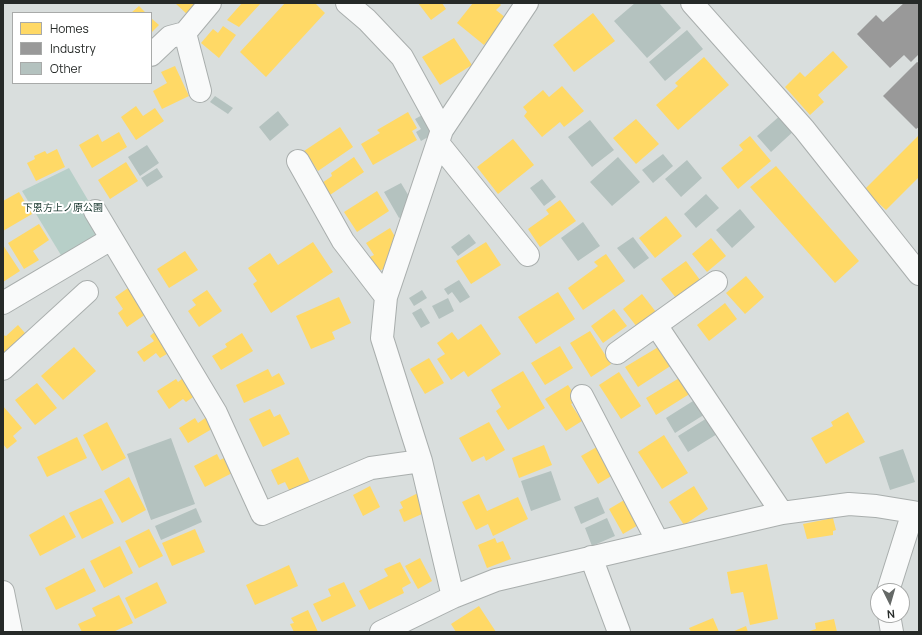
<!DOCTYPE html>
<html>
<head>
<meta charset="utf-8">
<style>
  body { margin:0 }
  #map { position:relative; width:922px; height:635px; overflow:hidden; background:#d9dedd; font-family:Manrope,sans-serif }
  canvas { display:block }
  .frame { position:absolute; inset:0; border:4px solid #262a28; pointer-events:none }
  .legend { position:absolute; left:12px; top:12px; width:140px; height:72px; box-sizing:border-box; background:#fff; border:1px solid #a8aaa9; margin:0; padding:5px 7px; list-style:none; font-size:12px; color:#262a28 }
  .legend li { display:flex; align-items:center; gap:8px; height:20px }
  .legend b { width:20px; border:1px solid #a8aaa9 }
  .north { position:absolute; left:870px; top:583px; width:40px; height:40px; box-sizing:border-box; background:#fff; border:1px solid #a8aaa9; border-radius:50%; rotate:175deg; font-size:11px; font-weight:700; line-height:16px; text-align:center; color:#262a28 }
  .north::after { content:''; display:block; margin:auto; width:14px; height:18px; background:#656967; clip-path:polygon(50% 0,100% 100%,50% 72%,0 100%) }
</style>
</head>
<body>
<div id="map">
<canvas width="922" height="635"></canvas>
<div class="frame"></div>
<ul class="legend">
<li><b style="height:11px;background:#ffd966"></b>Homes</li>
<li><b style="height:11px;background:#999"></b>Industry</li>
<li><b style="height:11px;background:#b4c2bf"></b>Other</li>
</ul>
<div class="north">N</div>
</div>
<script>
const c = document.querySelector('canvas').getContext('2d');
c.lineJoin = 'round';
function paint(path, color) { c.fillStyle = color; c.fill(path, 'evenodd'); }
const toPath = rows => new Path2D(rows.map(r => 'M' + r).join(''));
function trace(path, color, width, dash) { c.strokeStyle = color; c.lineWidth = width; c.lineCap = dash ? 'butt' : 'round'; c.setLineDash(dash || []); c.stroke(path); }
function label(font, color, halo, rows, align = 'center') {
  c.font = font + ' Manrope,"Noto Sans JP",sans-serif'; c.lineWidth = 4; c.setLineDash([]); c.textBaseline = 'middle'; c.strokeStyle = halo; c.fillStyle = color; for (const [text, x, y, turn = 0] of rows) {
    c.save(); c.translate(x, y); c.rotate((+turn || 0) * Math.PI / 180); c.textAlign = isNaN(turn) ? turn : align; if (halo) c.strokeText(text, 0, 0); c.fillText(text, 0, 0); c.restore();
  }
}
paint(toPath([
  [69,168,111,239,67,265,22,191]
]), '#b7cfc8');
paint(toPath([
  [175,3,201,3,189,16],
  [242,3,261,3,239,27,227,20],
  [285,3,315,3,325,13,266,77,240,52],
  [418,3,442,3,446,9,431,20],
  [473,3,499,3,501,5,496,10,506,18,484,45,457,23],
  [139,6,146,13,131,13],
  [593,13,615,41,574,72,553,45],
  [151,18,159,25,151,33],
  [223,26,236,35,219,58,201,43,213,29,218,33],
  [454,38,472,65,440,85,422,57],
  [833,51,848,67,818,95,824,102,810,115,785,87,800,72,805,77],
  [704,57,729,85,678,130,656,105,678,86,675,83],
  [175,66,189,96,162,109,153,91,167,83,161,72],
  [562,86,584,111,564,127,560,122,542,137,524,116,527,112,523,107,543,90,549,97],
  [136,106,143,116,155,108,164,121,136,140,121,117],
  [408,112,417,128,412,131,417,140,373,165,361,144,380,133,377,130],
  [636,119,659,144,636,164,613,138],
  [340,127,353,147,318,171,304,151],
  [119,132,127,147,92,168,79,145,98,134,102,142],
  [919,135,919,177,886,210,864,190],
  [750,136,771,161,738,189,721,168,743,150,739,145],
  [513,139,534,165,498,194,477,167],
  [57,149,65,167,36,181,27,163,35,159,34,156,45,151,47,154],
  [354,157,364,172,330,195,322,183,332,176,331,173],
  [126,162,138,181,110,199,98,180],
  [776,166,859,261,835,283,750,187],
  [377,191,389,211,357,232,344,212],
  [19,192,32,214,3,231,3,201],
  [560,200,576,221,540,247,528,229,549,214,546,210],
  [666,216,682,236,655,258,639,238],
  [39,224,49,240,33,251,39,260,24,269,8,243],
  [390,228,398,242,391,246,400,259,376,273,366,259,374,255,366,243],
  [711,238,726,256,707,272,692,254],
  [313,242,333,272,271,313,253,284,257,281,248,268,270,253,278,265],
  [486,242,501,265,471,284,456,261],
  [3,245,20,271,3,282],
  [185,251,198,270,169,288,157,269],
  [606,254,625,281,583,310,568,288,598,266,594,262],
  [686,261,700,280,676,298,661,279],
  [746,276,764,297,745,314,726,293],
  [131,286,149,312,127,327,118,313,123,309,115,297],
  [207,290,222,311,199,327,188,311,196,305,192,300],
  [558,292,575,319,536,344,518,317],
  [642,294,656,312,637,327,623,309],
  [339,297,351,323,332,332,335,339,311,349,296,316],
  [725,303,737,319,709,341,697,325],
  [614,309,627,326,603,343,591,326],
  [481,324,501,354,468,377,464,371,451,380,437,359,445,354,437,343,452,332,458,340],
  [18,325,31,340,3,365,3,335,6,336],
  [158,329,172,351,160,358,156,353,144,362,137,352,154,341,150,336],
  [590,331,611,364,591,377,570,343],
  [242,333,253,351,221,370,212,356,227,347,225,344],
  [560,346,573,368,545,385,531,363],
  [660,346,672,365,638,387,625,367],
  [74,347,96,371,63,400,41,376],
  [429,358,444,383,425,394,410,369],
  [268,369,272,377,279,373,285,384,244,403,236,385],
  [523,371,545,408,508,430,496,411,501,407,491,390],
  [619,372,641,406,621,419,599,385],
  [187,375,199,393,186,402,183,399,169,409,157,391,176,379,178,382],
  [681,377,691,393,656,415,646,398],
  [37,383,57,408,35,425,15,400],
  [568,385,578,400,571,404,582,421,566,431,545,399],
  [3,406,22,428,13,436,17,441,7,449,3,444],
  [270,409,274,417,280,414,290,434,263,447,249,419],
  [848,412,865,442,826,464,811,438,833,426,831,422],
  [211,414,217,426,188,443,179,428,195,418,198,423],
  [107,422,126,458,102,471,83,435],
  [489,422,505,450,486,461,484,456,472,462,459,438],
  [664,435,688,473,662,489,638,452],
  [77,437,87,458,47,477,37,457],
  [602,444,618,472,598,484,581,456],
  [544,445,552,465,519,478,512,458],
  [217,454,220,460,228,456,236,471,205,487,194,466],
  [298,457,310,482,290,492,285,482,278,485,271,470],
  [129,477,146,510,122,523,104,491],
  [370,486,380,507,363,516,353,495],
  [694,486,708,509,684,525,669,502],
  [422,491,431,510,404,522,399,510,403,508,400,502],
  [479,494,487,511,518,497,528,519,493,536,488,524,476,530,462,502],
  [631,496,645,521,623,534,609,509],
  [101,498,114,523,82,539,69,513],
  [64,515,76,537,40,556,29,535],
  [833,518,836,530,833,531,833,535,807,539,803,524],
  [149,529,163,556,139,568,125,541],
  [195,529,205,552,172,566,162,543],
  [495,538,497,543,503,541,511,559,487,568,478,545],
  [120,546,133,573,104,588,90,561],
  [420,558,432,581,418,589,405,566],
  [400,562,411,583,402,588,404,593,369,610,359,591,388,576,384,569],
  [767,564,778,619,750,625,743,592,731,594,727,572],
  [289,565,298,586,255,605,246,585],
  [84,568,96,591,56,610,45,588],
  [157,582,167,603,135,619,125,598],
  [344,582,356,606,322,622,313,604,331,596,328,589],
  [119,595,133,623,113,632,82,632,78,624,96,616,92,608],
  [479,606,496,632,456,632,451,624],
  [308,610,318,632,294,632,290,624,294,623,291,618],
  [713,618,719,632,691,632,689,628],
  [834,619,837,632,806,632,816,629,815,623],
  [746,626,748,632,732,632]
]), '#ffd966');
paint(toPath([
  [904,3,919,3,919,54,911,62,904,55,890,68,857,34,876,15,883,22],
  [917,62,919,63,919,127,916,129,883,96]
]), '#999');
paint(toPath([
  [635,3,659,3,681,28,647,58,614,21],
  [687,30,703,49,665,81,649,62],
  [215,96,233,108,228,114,210,102],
  [278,111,289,125,270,141,259,127],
  [426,113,437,132,421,141,416,132,421,129,415,119],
  [782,114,796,129,771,152,757,136],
  [590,120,614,150,592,167,568,137],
  [147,145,159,163,140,176,128,157],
  [663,154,673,166,653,183,642,170],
  [618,157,640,182,612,206,590,182],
  [687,160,702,178,681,197,665,179],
  [157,168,163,177,147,187,141,178],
  [542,179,556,197,544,206,530,188],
  [401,183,416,208,399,218,384,192],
  [706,194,719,208,696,228,684,214],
  [740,209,755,227,732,248,716,230],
  [583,222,600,246,578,261,561,238],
  [469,234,476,243,458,256,451,247],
  [633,237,649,258,634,269,617,248],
  [459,280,470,297,460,303,452,292,448,295,444,289],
  [422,290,427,298,414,306,409,298],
  [448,298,454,311,439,319,432,306],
  [421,308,430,323,421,328,412,313],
  [701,396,710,411,675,433,666,418],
  [712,415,722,431,688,452,678,436],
  [171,438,195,504,151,520,127,454],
  [903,449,915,482,890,490,879,457],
  [551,471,561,500,531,511,521,481],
  [598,497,605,513,581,524,574,507],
  [196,508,202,522,161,540,155,526],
  [607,518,615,536,592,546,585,528]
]), '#b4c2bf');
const minor = toPath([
  [347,3,367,20,402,57,442,130],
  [692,3,804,129,919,274],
  [185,33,200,91],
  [151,55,170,37,185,33,210,3],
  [438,143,528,255],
  [298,161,343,241,386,297],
  [95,211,216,413,262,514,371,468,421,461],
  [3,303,111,239],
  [656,325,782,513],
  [617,353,716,282],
  [3,369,87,292],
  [582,396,658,542],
  [591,557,619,632],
  [888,591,913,512],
  [3,592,11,632],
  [453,597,421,461,382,338,386,297,442,130,527,3],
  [889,615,892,632],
  [381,632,453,597,496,580,782,513,849,504,876,506,919,513]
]);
trace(minor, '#a9aead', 24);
trace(minor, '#f9fafa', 22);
label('10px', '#14332b', '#fff', [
  ["下恩方上ノ原公園",63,208]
]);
</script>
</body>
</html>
